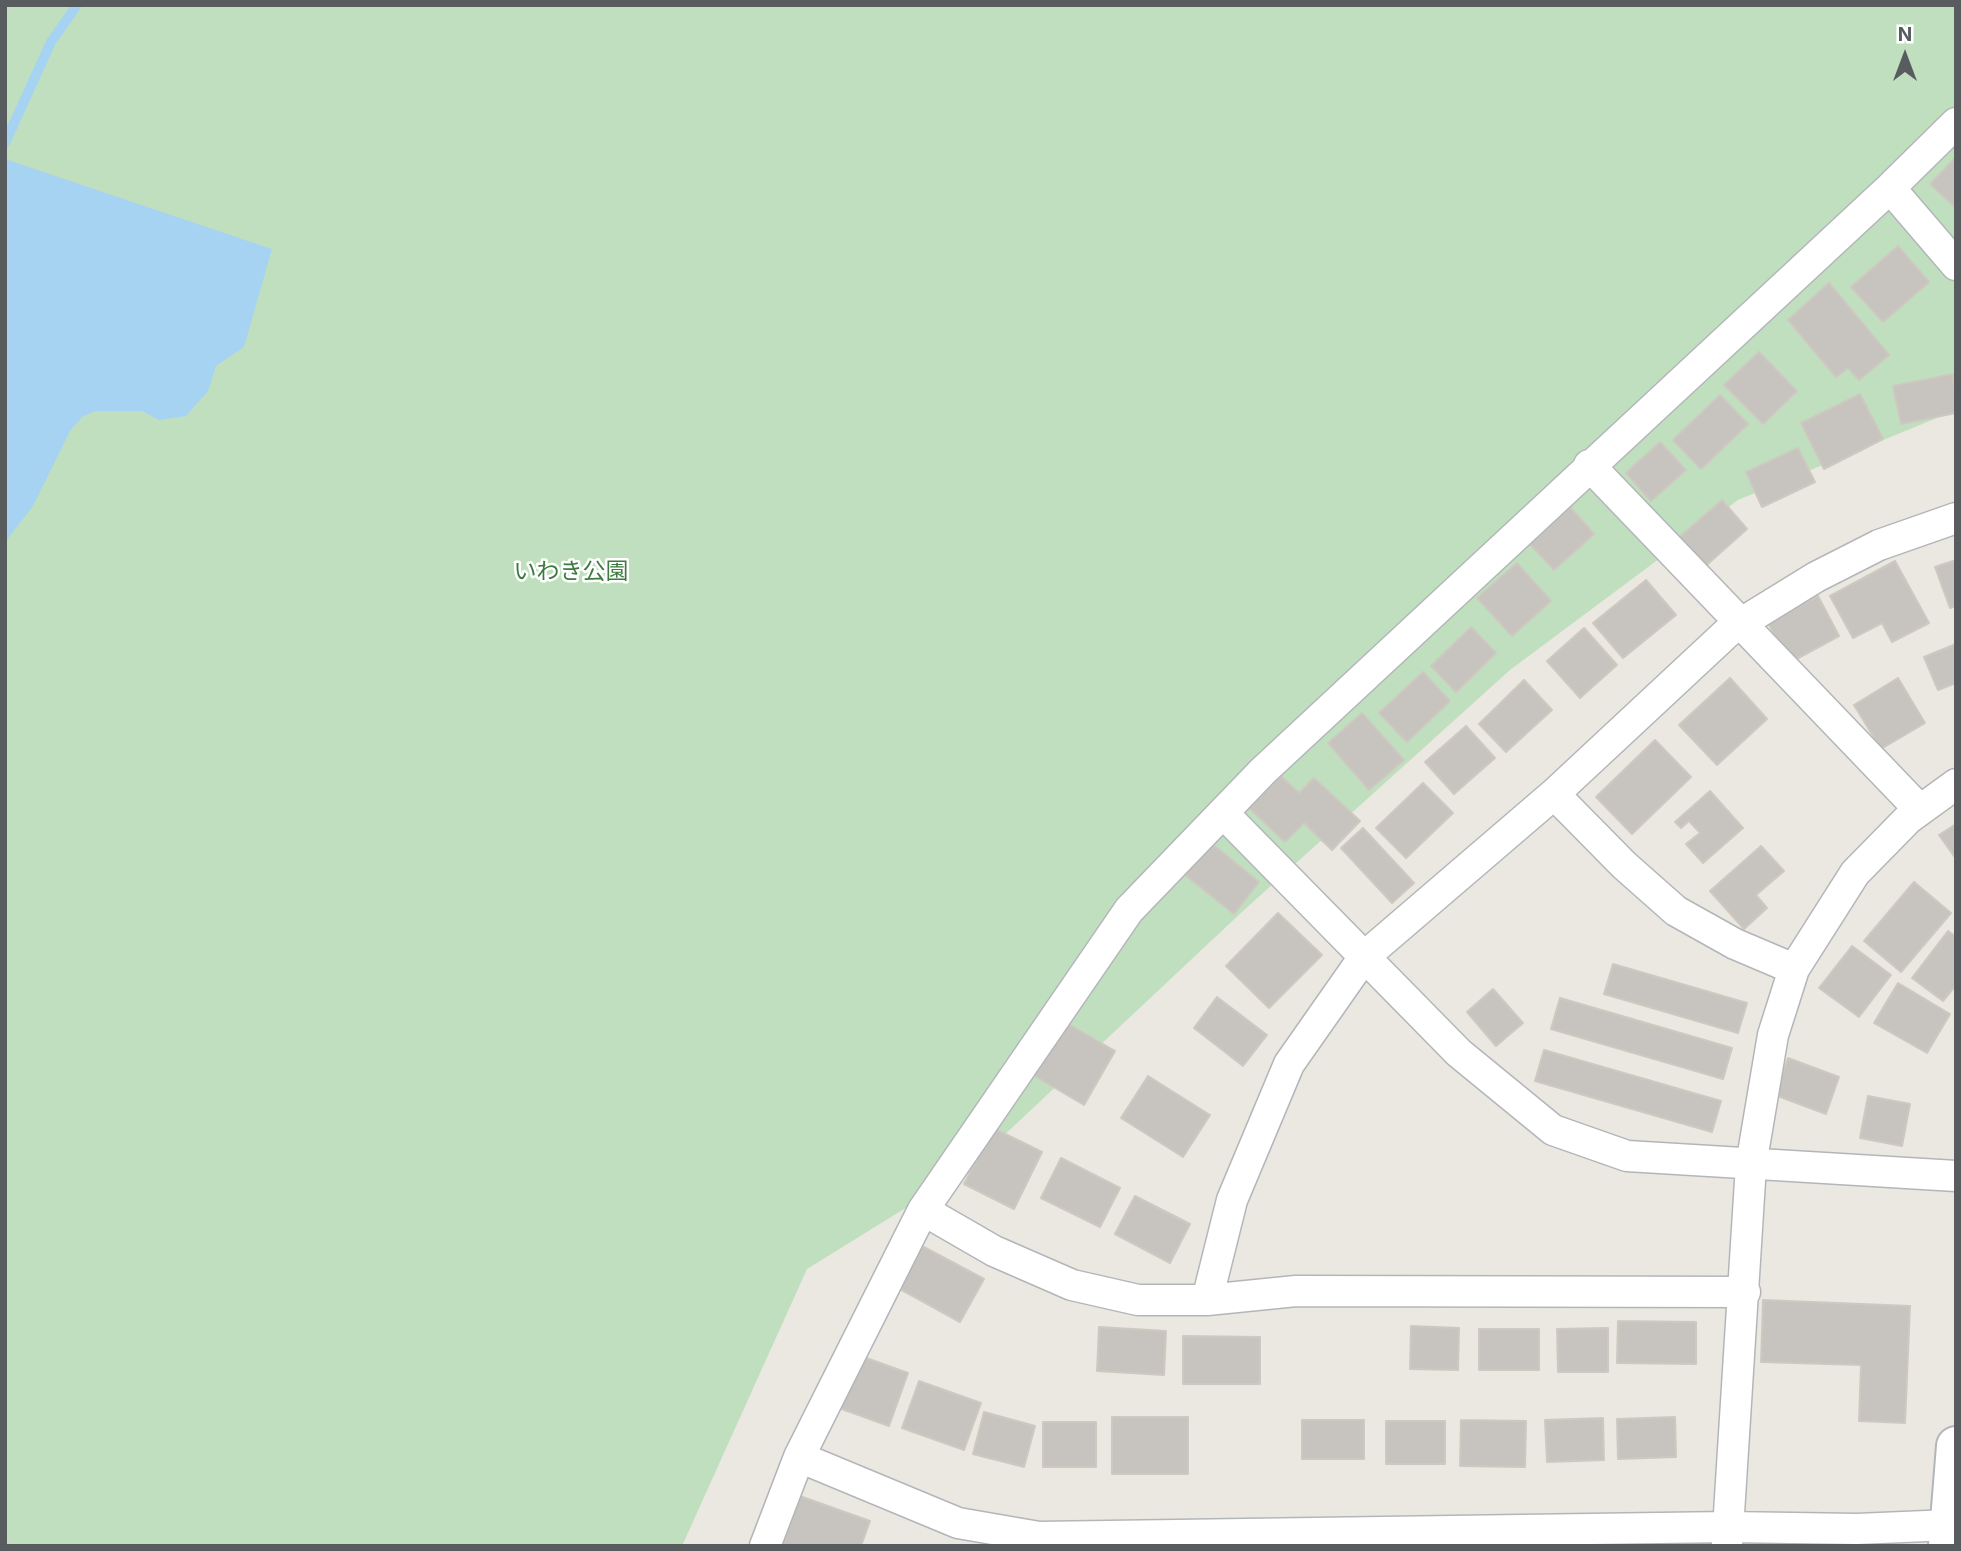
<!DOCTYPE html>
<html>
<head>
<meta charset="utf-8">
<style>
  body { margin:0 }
  #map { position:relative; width:1961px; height:1551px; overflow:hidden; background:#eae8e0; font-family:Inter,sans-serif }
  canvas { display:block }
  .frame { position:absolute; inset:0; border:7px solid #595c5f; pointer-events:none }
  .north { position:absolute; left:1870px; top:21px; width:70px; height:70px; -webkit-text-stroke:5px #fff; paint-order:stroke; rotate:0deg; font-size:19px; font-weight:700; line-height:28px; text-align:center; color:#595c5f }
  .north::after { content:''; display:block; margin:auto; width:24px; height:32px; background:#595c5f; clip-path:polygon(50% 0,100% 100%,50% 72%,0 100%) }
</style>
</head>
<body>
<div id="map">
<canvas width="1961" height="1551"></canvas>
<div class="frame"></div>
<div class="north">N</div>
</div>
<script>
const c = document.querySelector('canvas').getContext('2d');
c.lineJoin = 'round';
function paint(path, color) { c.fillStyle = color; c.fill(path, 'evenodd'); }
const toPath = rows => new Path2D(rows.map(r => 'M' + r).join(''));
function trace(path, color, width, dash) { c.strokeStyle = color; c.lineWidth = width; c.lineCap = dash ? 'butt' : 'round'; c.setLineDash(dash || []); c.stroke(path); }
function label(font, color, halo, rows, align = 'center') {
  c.font = font + ' Inter,"Noto Sans JP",sans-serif'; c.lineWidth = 5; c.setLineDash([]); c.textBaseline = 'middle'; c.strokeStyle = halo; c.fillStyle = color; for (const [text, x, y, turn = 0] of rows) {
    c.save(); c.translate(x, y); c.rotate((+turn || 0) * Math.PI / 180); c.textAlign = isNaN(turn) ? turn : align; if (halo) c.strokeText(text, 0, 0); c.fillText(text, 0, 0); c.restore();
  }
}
paint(toPath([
  [5,5,1956,5,1956,410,1738,500,1510,670,1243,911,967,1170,807,1269,682,1546,5,1546]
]), '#c0dfbf');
paint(toPath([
  [5,159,272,249,244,347,216,366,208,391,186,416,159,420,142,411,95,411,82,417,70,431,33,506,5,542]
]), '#a7d3f3');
trace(toPath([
  [5,143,51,42,77,5]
]), '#a7d3f3', 10);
const building = toPath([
  [1956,157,1956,208,1930,184,1956,157],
  [1898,246,1929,282,1883,322,1851,287,1898,246],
  [1829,283,1889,355,1859,380,1848,368,1836,377,1788,320,1829,283],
  [1759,352,1797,391,1763,424,1724,385,1759,352],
  [1953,374,1956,413,1901,424,1893,386,1953,374],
  [1860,394,1883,439,1824,469,1801,423,1860,394],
  [1720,395,1748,424,1701,469,1673,440,1720,395],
  [1660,442,1686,470,1651,501,1626,473,1660,442],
  [1798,448,1815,482,1762,507,1746,472,1798,448],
  [1722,500,1747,529,1701,570,1675,541,1722,500],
  [1570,507,1594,534,1554,570,1530,544,1570,507],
  [1956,560,1956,606,1950,608,1935,567,1956,560],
  [1895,561,1929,623,1892,642,1882,623,1853,638,1830,596,1895,561],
  [1517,563,1551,601,1512,636,1477,598,1517,563],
  [1646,580,1676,615,1623,658,1593,623,1646,580],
  [1818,596,1839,636,1789,663,1768,623,1818,596],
  [1471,627,1496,653,1456,692,1431,666,1471,627],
  [1584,628,1617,665,1580,698,1547,661,1584,628],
  [1956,644,1956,683,1938,690,1924,657,1956,644],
  [1423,672,1450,701,1407,742,1379,713,1423,672],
  [1730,678,1767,719,1717,765,1679,725,1730,678],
  [1898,678,1925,723,1881,749,1854,705,1898,678],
  [1524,680,1552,710,1506,752,1479,724,1524,680],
  [1362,713,1404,760,1369,790,1328,743,1362,713],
  [1466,726,1495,758,1454,794,1425,762,1466,726],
  [1655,740,1691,777,1632,834,1596,797,1655,740],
  [1281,776,1299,793,1314,778,1360,821,1332,850,1304,823,1285,842,1249,808,1281,776],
  [1423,783,1453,813,1406,858,1376,828,1423,783],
  [1710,791,1743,828,1703,863,1686,844,1700,833,1689,821,1681,828,1675,822,1710,791],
  [1956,824,1956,859,1939,835,1956,824],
  [1363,828,1414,883,1392,903,1341,848,1363,828],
  [1210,842,1259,882,1234,914,1185,875,1210,842],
  [1761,846,1784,871,1756,895,1767,908,1744,929,1710,891,1761,846],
  [1914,882,1951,913,1901,972,1864,941,1914,882],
  [1278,913,1322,955,1269,1008,1226,966,1278,913],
  [1948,931,1956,937,1956,985,1943,1001,1912,978,1948,931],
  [1852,946,1891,975,1859,1017,1819,988,1852,946],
  [1613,964,1747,1003,1738,1033,1604,994,1613,964],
  [1898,983,1950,1014,1927,1053,1874,1023,1898,983],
  [1493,989,1523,1023,1496,1046,1467,1012,1493,989],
  [1217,997,1267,1035,1243,1066,1194,1028,1217,997],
  [1560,998,1732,1048,1723,1079,1551,1029,1560,998],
  [1065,1022,1115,1051,1084,1105,1033,1075,1065,1022],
  [1544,1050,1721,1101,1712,1132,1535,1081,1544,1050],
  [1788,1058,1839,1077,1826,1114,1775,1095,1788,1058],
  [1148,1076,1210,1115,1183,1157,1121,1118,1148,1076],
  [1868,1096,1910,1104,1902,1146,1860,1138,1868,1096],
  [993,1128,1042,1152,1014,1209,964,1184,993,1128],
  [1061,1158,1120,1188,1100,1227,1041,1198,1061,1158],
  [1135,1196,1190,1224,1170,1263,1115,1234,1135,1196],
  [922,1246,984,1279,960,1322,900,1289,922,1246],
  [1763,1300,1910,1306,1905,1423,1859,1421,1861,1365,1761,1362,1763,1300],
  [1618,1321,1696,1322,1696,1364,1617,1363,1618,1321],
  [1411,1326,1459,1328,1458,1370,1410,1369,1411,1326],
  [1099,1327,1166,1331,1164,1375,1097,1371,1099,1327],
  [1608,1328,1608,1372,1558,1372,1557,1329,1608,1328],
  [1479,1329,1539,1329,1539,1370,1479,1370,1479,1329],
  [1183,1336,1260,1337,1260,1384,1183,1384,1183,1336],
  [858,1355,908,1373,889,1426,839,1408,858,1355],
  [919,1381,981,1403,964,1450,902,1428,919,1381],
  [984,1412,1035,1426,1024,1467,973,1454,984,1412],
  [1112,1417,1188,1417,1188,1474,1112,1474,1112,1417],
  [1675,1417,1676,1457,1618,1459,1617,1419,1675,1417],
  [1603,1418,1604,1460,1547,1462,1545,1420,1603,1418],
  [1302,1420,1364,1420,1364,1459,1302,1459,1302,1420],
  [1461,1420,1526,1421,1525,1467,1460,1466,1461,1420],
  [1386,1421,1445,1421,1445,1464,1386,1464,1386,1421],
  [1043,1422,1096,1422,1096,1467,1043,1467,1043,1422],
  [797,1495,870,1521,861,1546,780,1545,797,1495]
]);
paint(building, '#c7c4bf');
trace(building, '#cec9c0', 2);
const street = toPath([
  [1890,188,1956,265],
  [1589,465,1920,810],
  [1554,794,1624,865,1676,911,1735,944,1794,969],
  [1223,813,1459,1053,1553,1130,1627,1156,1956,1176],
  [923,1210,994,1251,1072,1285,1138,1300,1207,1300,1296,1291,1745,1292],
  [1207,1300,1232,1200,1289,1064,1364,957,1554,794,1730,630,1816,577,1879,545,1956,518],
  [799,1457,958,1523,1039,1537,1728,1527,1857,1529,1950,1525],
  [1727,1545,1751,1165,1773,1035,1794,969,1855,873,1908,819,1956,784],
  [765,1546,799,1457,923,1210,1129,910,1263,771,1890,188,1956,123]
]);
const secondary = toPath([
  [1948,1546,1956,1446]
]);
trace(street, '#b3b6b9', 33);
trace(secondary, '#b2b5b9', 42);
trace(street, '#fff', 30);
trace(secondary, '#fff', 38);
label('23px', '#3d7a40', '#fff', [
  ["いわき公園",571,572]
]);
</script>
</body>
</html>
